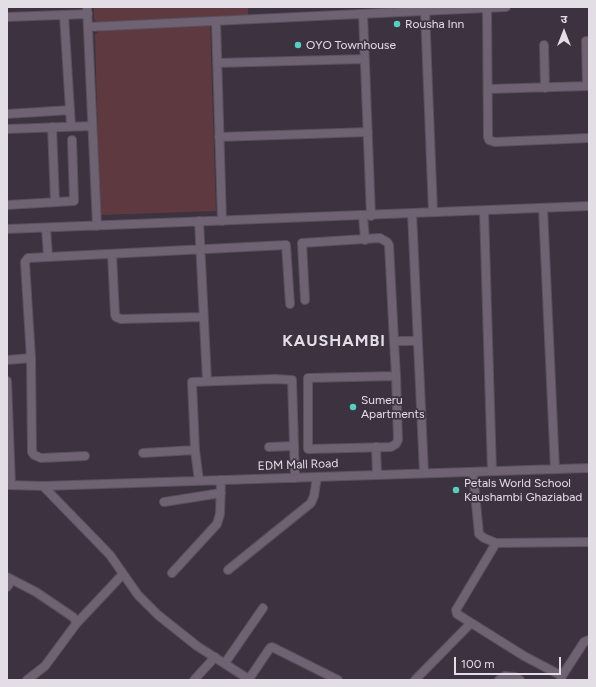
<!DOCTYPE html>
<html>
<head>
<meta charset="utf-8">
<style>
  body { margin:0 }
  #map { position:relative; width:596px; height:687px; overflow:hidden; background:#3c3240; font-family:Figtree,"Noto Sans Devanagari",sans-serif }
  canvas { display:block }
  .frame { position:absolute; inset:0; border:8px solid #e3dde6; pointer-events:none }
  .north { position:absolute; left:544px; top:12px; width:40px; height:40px; -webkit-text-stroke:3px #3c3240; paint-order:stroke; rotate:0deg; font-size:11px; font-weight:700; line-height:16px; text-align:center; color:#e3dde6 }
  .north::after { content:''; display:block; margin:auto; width:14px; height:18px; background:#e3dde6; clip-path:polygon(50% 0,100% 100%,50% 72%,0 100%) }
  .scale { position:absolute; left:454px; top:657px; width:107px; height:18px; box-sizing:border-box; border:2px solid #e3dde6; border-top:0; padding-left:5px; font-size:12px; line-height:14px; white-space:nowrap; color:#e3dde6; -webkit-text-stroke:3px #3c3240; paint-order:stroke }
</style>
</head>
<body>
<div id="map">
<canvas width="596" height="687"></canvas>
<div class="frame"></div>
<div class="north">उ</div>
<div class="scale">100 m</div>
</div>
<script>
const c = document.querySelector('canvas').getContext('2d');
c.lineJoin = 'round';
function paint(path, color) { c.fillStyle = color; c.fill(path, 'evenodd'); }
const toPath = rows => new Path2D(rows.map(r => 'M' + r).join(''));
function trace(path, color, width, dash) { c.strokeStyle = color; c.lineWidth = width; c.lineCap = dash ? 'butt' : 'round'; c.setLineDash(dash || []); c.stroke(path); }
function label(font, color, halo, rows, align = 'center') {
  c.font = font + ' Figtree,sans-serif'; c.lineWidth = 3.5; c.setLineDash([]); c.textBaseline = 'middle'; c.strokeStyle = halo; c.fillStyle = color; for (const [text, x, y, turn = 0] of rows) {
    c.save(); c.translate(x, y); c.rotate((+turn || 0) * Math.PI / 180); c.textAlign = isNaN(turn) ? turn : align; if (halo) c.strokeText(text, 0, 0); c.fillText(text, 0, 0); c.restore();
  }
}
paint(toPath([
  [94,7,248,7,248,15,97,22,94,19],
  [210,23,216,211,100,215,95,34,105,28]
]), '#5e393f');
const minor = toPath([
  [87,7,97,226],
  [487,8,488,137,489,140,495,142,589,138],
  [425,11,433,212],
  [363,14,371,216],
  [64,15,71,126],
  [7,17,88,14],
  [216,21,222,221],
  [88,27,506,7],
  [586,41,587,86],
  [544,45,545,88],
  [217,63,365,59],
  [488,89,589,86],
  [7,114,70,110],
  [52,127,55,202],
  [7,129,92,126],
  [219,137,368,132],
  [7,205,74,201,72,140],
  [543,208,555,469],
  [484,211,492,471],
  [412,213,424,473],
  [363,216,365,240],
  [199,221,207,381],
  [46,228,48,256],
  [7,229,589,206],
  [112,254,115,315,116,317,121,319,203,317],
  [305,300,302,243,380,238,387,242,389,245,394,341,396,376,398,440,396,444,391,447,308,449,308,378,396,376],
  [394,341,418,341],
  [7,360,31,358],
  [7,381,11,485],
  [269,447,294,446],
  [376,447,377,475],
  [195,450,199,481],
  [143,453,195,450,192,382,275,379,292,380,295,478],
  [85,456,41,458,34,455,32,452,31,358,25,262,28,258,286,245,290,304],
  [473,472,479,534,484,538,496,543],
  [7,485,43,486,589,468],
  [43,486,110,555,138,595,158,615,197,646,250,680],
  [164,502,221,493],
  [228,570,311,503,314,496,317,477],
  [172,573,217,524,220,514,221,480],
  [7,577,36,592,73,617,75,620,76,624,45,666,27,680],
  [7,587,12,580],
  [76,624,123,574],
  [225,663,263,608],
  [562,676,524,656,457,614,456,610,496,543,589,542],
  [249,679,270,648,272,647,338,680],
  [194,680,215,657],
  [415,680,471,623],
  [499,680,505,676,515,677,520,680],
  [561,680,562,676,584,642,589,640]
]);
trace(minor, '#59505c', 10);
trace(minor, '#6e6273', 8);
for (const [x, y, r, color] of [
  [397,24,4,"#58cec0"],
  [298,45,4,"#58cec0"],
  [353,407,4,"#58cec0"],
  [456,490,4,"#58cec0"]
]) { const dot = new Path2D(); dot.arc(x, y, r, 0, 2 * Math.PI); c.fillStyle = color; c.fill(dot); trace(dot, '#3c3240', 1.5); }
label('12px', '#e3dde6', '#3c3240', [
  ["Rousha Inn",405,24],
  ["OYO Townhouse",306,45],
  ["Sumeru",361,400],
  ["Apartments",361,414],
  ["Petals World School",464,483],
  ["Kaushambi Ghaziabad",464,497]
], 'left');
label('12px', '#e3dde6', '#3c3240', [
  ["EDM Mall Road",298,465,-2]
]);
c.letterSpacing = '1px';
label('bold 16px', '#e3dde6', '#3c3240', [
  ["KAUSHAMBI",334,341]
]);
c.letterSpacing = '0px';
</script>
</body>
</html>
